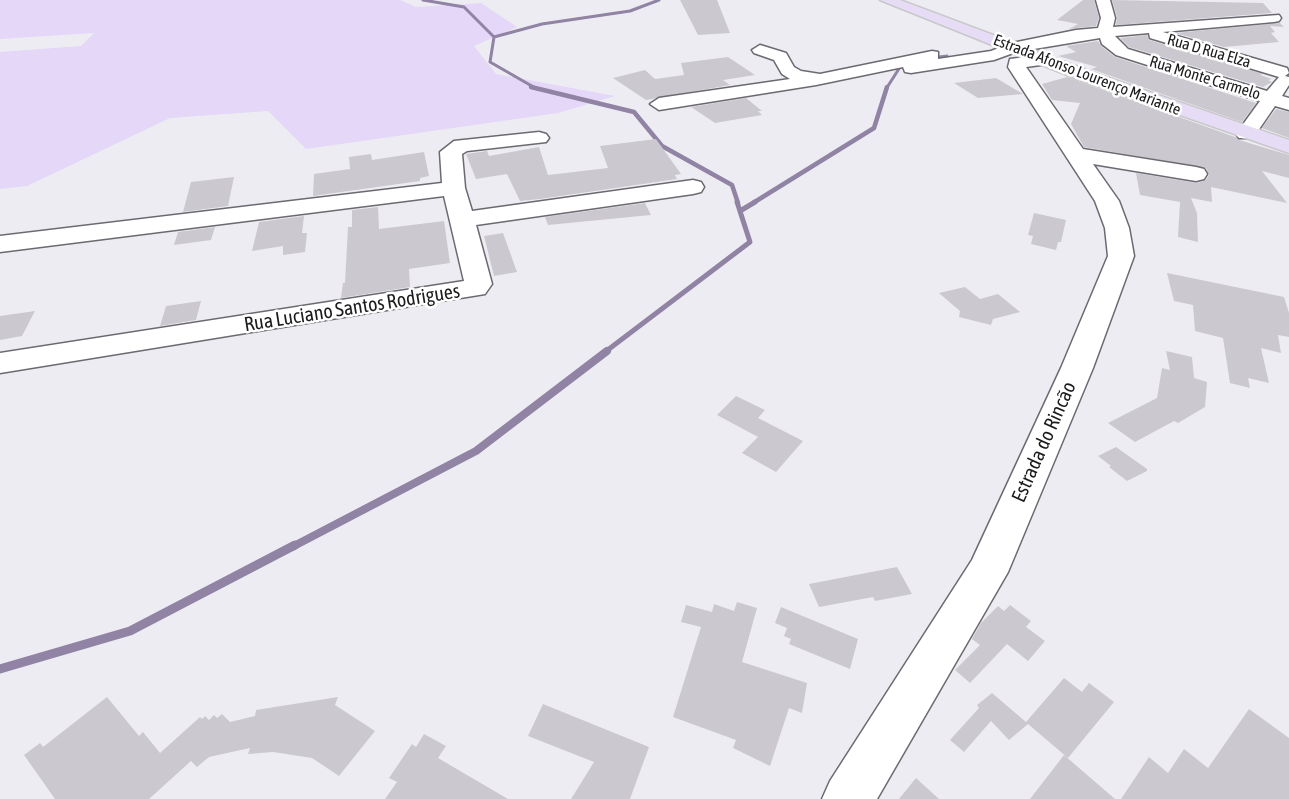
<!DOCTYPE html>
<html>
<head>
<meta charset="utf-8">
<style>
  body { margin:0 }
  canvas { display:block; background:#eeecf3 }
</style>
</head>
<body>
<canvas width="1289" height="799"></canvas>
<script>
const c = document.querySelector('canvas').getContext('2d');
c.lineJoin = 'round';
function paint(path, color) { c.fillStyle = color; c.fill(path, 'evenodd'); }
const toPath = rows => new Path2D(rows.map(r => 'M' + r).join(''));
function trace(path, color, width, dash) { c.strokeStyle = color; c.lineWidth = width; c.lineCap = dash ? 'butt' : 'round'; c.setLineDash(dash || []); c.stroke(path); }
function label(font, color, halo, rows, align = 'center') {
  c.font = font + ' "Asap Condensed",sans-serif'; c.lineWidth = 5; c.setLineDash([]); c.textBaseline = 'middle'; c.strokeStyle = halo; c.fillStyle = color; for (const [text, x, y, turn = 0] of rows) {
    c.save(); c.translate(x, y); c.rotate((+turn || 0) * Math.PI / 180); c.textAlign = isNaN(turn) ? turn : align; if (halo) c.strokeText(text, 0, 0); c.fillText(text, 0, 0); c.restore();
  }
}
paint(toPath([
  [0,0,400,0,416,7,481,3,517,27,474,46,496,74,615,96,558,113,306,149,268,111,170,118,27,186,0,189,0,52,81,46,94,33,0,39]
]), '#e4d7f7');
trace(toPath([
  [423,0,464,7,494,37,490,62,537,89],
  [494,37,542,24,630,11,659,0],
  [932,58,947,56],
  [886,89,902,64,906,63]
]), '#9083a3', 3);
trace(toPath([
  [531,87,634,112,662,146,732,185,738,203],
  [753,203,874,128,887,87]
]), '#9083a3', 4.5);
trace(toPath([
  [740,211,755,202],
  [605,352,750,242,737,202]
]), '#9083a3', 5);
trace(toPath([
  [292,547,476,451,607,351]
]), '#9083a3', 8);
trace(toPath([
  [0,669,130,631,295,545]
]), '#9083a3', 9);
paint(toPath([
  [680,0,717,0,730,33,698,35],
  [1083,0,1094,0,1099,18,1096,26,1069,29,1078,24,1057,20],
  [1112,0,1263,3,1272,13,1116,25,1117,17],
  [1280,23,1284,27,1270,26,1275,32,1271,33,1279,42,1224,47,1175,33],
  [1147,35,1149,40,1263,74,1260,75,1272,79,1268,80,1272,82,1263,87,1129,47,1120,38],
  [1098,41,1101,46,1115,57,1256,103,1242,122,1091,69,1097,67,1058,56,1076,52,1066,46],
  [728,57,755,75,723,80,730,85,646,100,613,78,645,70,655,79,684,75,681,63],
  [1067,77,1235,137,1239,140,1289,155,1289,178,1262,171,1287,203,1211,187,1212,202,1191,198,1197,213,1198,242,1178,237,1180,202,1140,195,1136,173,1197,183,1206,180,1209,175,1206,168,1084,147,1071,124,1080,103,1052,100,1042,84],
  [996,78,1023,94,978,98,954,83],
  [746,98,762,111,758,111,762,115,715,123,691,107],
  [1276,109,1289,112,1289,138,1262,128],
  [656,139,681,174,675,175,677,179,540,199,520,201,507,174,476,179,466,154,487,151,489,156,539,147,548,175,608,168,600,146],
  [424,152,429,176,420,178,420,181,313,196,314,174,350,169,349,157,371,154,372,160],
  [234,177,228,206,183,212,191,182],
  [645,203,651,215,548,225,545,217],
  [378,207,379,229,444,221,450,263,409,269,410,287,341,298,343,283,345,283,348,227,352,227,352,210],
  [1034,213,1066,220,1061,242,1058,242,1056,250,1031,244,1033,236,1028,235],
  [304,216,302,233,307,233,305,252,283,255,283,246,252,251,259,222],
  [215,227,211,240,174,245,178,232],
  [503,233,517,272,494,276,484,236],
  [1167,273,1284,297,1289,313,1289,337,1278,335,1281,353,1261,348,1269,383,1248,378,1250,388,1230,383,1223,338,1195,331,1193,305,1174,301],
  [965,287,980,299,998,294,1020,312,993,319,991,325,959,317,960,311,939,293],
  [201,301,196,320,160,326,166,306],
  [35,311,22,336,0,340,0,316],
  [1166,351,1192,357,1194,378,1207,382,1205,407,1178,423,1174,421,1135,442,1108,423,1157,398,1162,368,1170,370],
  [736,396,765,410,758,418,803,441,776,472,742,453,758,437,717,415],
  [1116,447,1147,469,1147,471,1127,481,1109,467,1111,466,1098,456],
  [897,567,912,594,875,601,873,597,819,607,809,584],
  [737,602,757,608,742,662,807,683,802,713,789,708,770,766,733,748,736,740,673,717,701,627,681,622,686,605,712,612,714,604,734,611],
  [1010,605,1031,621,1026,627,1045,641,1028,661,1007,644,970,683,955,670,980,645,972,639,981,623,998,606,1004,611],
  [781,607,858,639,850,669,789,644,791,639,784,636,787,628,775,623],
  [1064,678,1082,692,1089,683,1114,702,1068,758,1028,724,1009,740,991,721,964,752,950,740,979,708,977,705,992,693,1026,722],
  [107,697,139,736,143,732,160,753,200,717,202,719,205,716,209,720,214,715,217,718,222,714,230,722,255,716,256,710,338,697,335,705,375,731,339,776,312,758,273,752,248,754,250,748,209,757,197,767,191,761,149,799,55,799,24,755,40,743,43,747],
  [543,704,649,747,630,799,571,799,594,762,528,736],
  [1249,709,1289,738,1289,799,1121,799,1149,757,1168,773,1184,749,1208,768],
  [424,734,446,746,438,758,508,799,385,799,397,782,389,778,412,744,416,747],
  [1064,755,1115,799,1030,799],
  [916,778,939,799,899,799]
]), '#cbc9cf');
const minor = toPath([
  [1096,0,1110,0,1115,18,1113,27,1279,15,1281,18,1279,21,1274,22,1163,32,1287,68,1289,73,1285,76,1289,77,1289,85,1282,96,1289,98,1289,110,1275,106,1253,138,1239,138,1236,134,1260,101,1116,55,1102,44,1100,38,1016,52,994,60,911,73,905,72,903,67,816,85,659,110,650,104,659,98,790,79,782,74,774,60,754,53,752,50,760,45,786,53,794,67,801,71,820,74,932,51,938,52,938,59,991,51,1012,43,1076,30,1098,28,1101,18,1096,0],
  [1149,33,1150,38,1279,77,1267,91,1128,49,1115,36,1149,33],
  [1042,55,1048,56,1050,60,1048,64,1026,67,1083,149,1196,167,1204,169,1207,174,1204,179,1196,181,1093,164,1119,201,1129,228,1134,256,1093,368,1008,572,877,799,822,799,830,781,972,560,1061,368,1108,256,1105,228,1095,201,1008,67,1010,59,1042,55],
  [539,132,546,134,549,138,546,142,467,151,462,154,465,188,472,211,693,180,701,182,704,187,701,192,693,194,476,225,492,284,485,294,0,373,0,353,464,281,444,196,0,252,0,236,442,183,440,152,454,141,539,132]
]);
const major = toPath([
  [880,0,900,0,1089,71,1289,140,1289,153,1077,79,880,0]
]);
trace(minor, '#6c6970', 3);
trace(major, '#c9c8c9', 3);
paint(minor, '#fff');
paint(major, '#e6dcf5');
label('16px', '#1c1b1d', '#fff', [
  ["Rua D Rua Elza",1209,51,16],
  ["Estrada Afonso Lourenço Mariante",1087,75,21],
  ["Rua Monte Carmelo",1205,78,17]
]);
label('20px', '#1c1b1d', '#fff', [
  ["Rua Luciano Santos Rodrigues",352,308,-9],
  ["Estrada do Rincão",1044,442,-66]
]);
</script>
</body>
</html>
